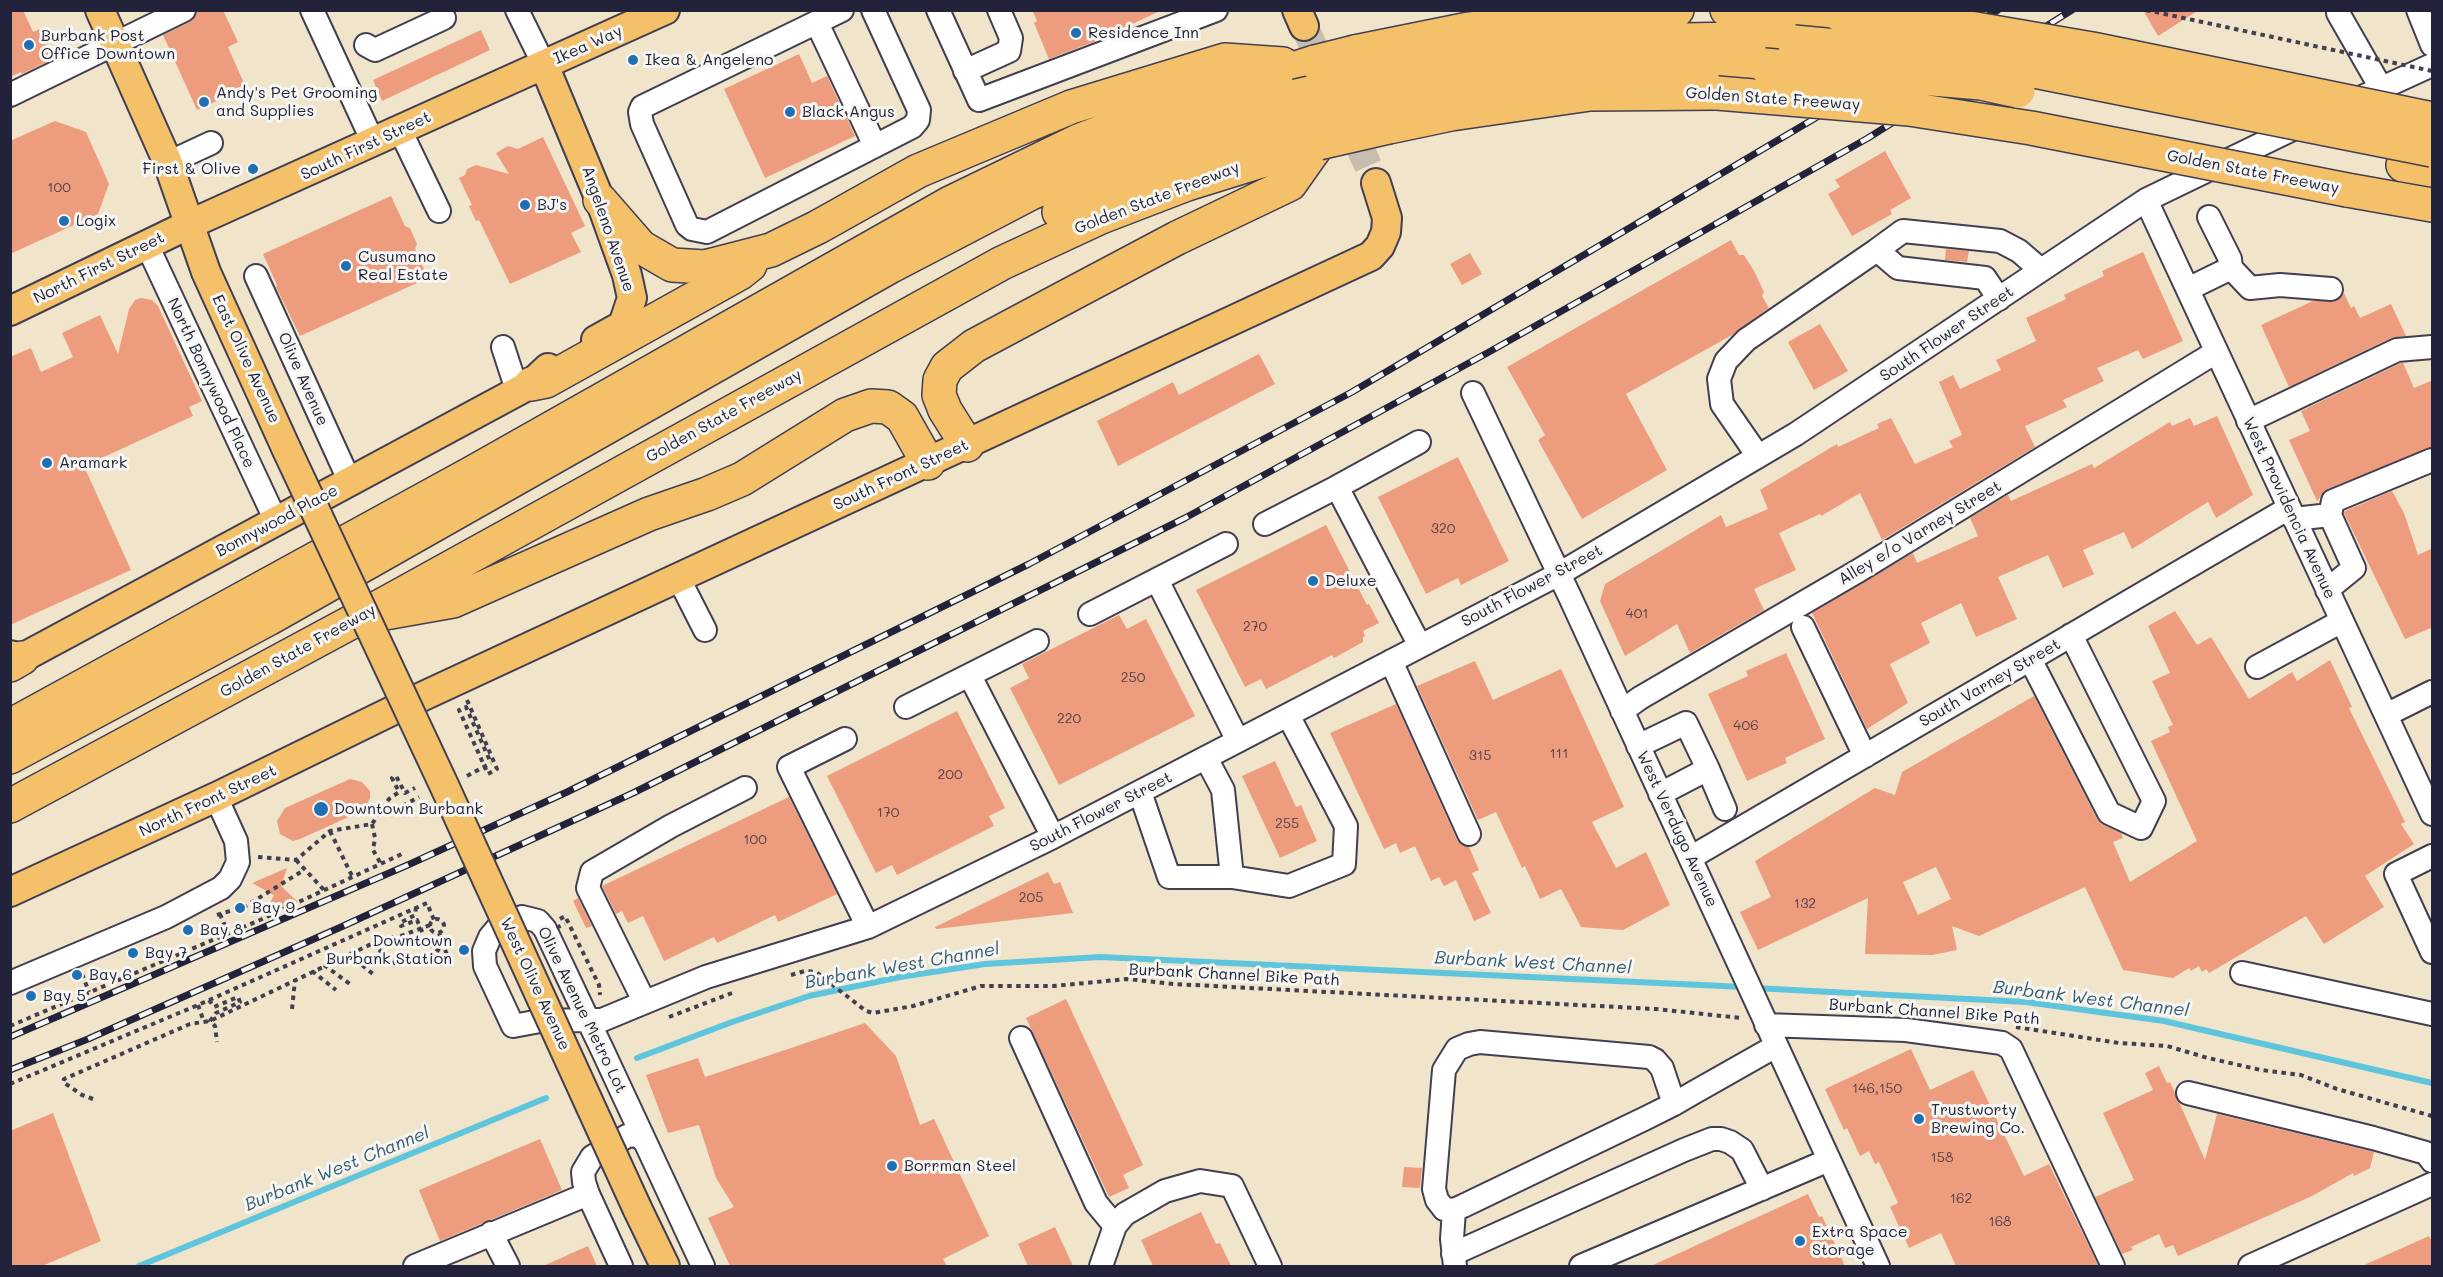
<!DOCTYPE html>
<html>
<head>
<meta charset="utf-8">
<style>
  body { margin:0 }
  #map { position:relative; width:2443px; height:1277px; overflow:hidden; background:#f0e4cb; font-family:Mali,sans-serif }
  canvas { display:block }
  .frame { position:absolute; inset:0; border:12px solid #22223b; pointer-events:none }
</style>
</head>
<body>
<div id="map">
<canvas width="2443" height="1277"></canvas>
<div class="frame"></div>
</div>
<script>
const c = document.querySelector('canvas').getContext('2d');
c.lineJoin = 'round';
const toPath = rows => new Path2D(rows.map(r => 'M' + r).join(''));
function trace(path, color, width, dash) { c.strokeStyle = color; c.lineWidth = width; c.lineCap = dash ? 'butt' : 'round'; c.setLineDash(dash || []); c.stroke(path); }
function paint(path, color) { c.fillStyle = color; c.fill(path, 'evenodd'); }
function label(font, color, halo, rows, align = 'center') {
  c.font = font + ' Mali,sans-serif'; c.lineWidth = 6; c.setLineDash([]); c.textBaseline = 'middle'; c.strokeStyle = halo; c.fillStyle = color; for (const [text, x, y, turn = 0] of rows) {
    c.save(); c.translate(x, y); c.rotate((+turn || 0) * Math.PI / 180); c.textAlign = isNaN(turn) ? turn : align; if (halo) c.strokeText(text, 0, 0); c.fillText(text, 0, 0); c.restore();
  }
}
trace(toPath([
  [1754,988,2026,1002,2164,1021,2432,1083],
  [637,1058,732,1022,809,996,900,977,985,964,1100,957,1744,987],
  [139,1266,546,1098]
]), '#5fc5dc', 6);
paint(toPath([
  [10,10,23,10,33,32,42,28,49,44,45,45,51,60,22,74,21,72,10,77],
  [197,10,223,10,238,42,228,47,246,88,197,110,163,35,190,22,195,17],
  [1032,10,1162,10,1101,39,1049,59,1034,23,1037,21],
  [2143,10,2199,10,2158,36],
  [481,30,490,50,382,101,373,80],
  [799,54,812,83,827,76,855,136,765,178,724,89],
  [55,121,86,132,109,184,98,214,10,254,10,141],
  [543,137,585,226,571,233,581,252,510,284,479,220,476,221,469,206,472,205,459,178,465,175,467,169,476,165,509,174,496,153,508,146,518,149],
  [1885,151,1911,198,1890,210,1892,214,1852,236,1828,194,1840,187,1835,180],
  [391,196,405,226,410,228,417,244,415,249,428,278,300,336,276,287,277,285,263,254],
  [1731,240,1739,255,1744,255,1754,271,1764,292,1762,296,1769,308,1732,335,1626,394,1667,470,1582,519,1538,440,1545,435,1507,367],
  [1946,249,1969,251,1967,262,1945,260],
  [2143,252,2183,341,2143,359,2138,350,2097,368,2104,381,2063,400,2067,407,2025,426,2035,447,1882,540,1860,493,1821,516,1820,514,1779,533,1796,570,1754,589,1764,610,1690,653,1677,624,1625,656,1600,601,1605,584,1721,515,1726,527,1768,509,1760,490,1837,444,1838,447,1879,428,1877,424,1891,418,1915,464,1953,447,1949,441,1962,435,1939,382,1953,375,1960,389,2001,370,1996,360,2036,341,2026,318,2066,299,2064,295,2104,276,2102,271],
  [1470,253,1482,274,1462,285,1450,264],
  [2344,293,2351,308,2354,306,2360,318,2391,304,2406,336,2391,338,2289,387,2261,325,2313,301,2336,301],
  [141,298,152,300,158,306,202,401,189,407,193,416,106,456,83,464,131,570,10,625,10,357,31,348,41,372,73,357,62,333,100,315,118,354,129,309,135,300],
  [1820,324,1848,371,1814,390,1788,342],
  [1259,354,1275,384,1118,466,1097,421,1173,382,1179,395],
  [2401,363,2403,363,2414,388,2433,380,2433,447,2328,489,2317,501,2289,440,2310,431,2301,411],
  [2217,416,2253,495,2216,518,2208,502,2132,549,2124,532,2083,550,2094,574,2063,588,2048,555,1998,577,2017,619,1976,637,1961,603,1921,623,1930,643,1890,664,1908,703,1867,729,1812,613,1913,553,1917,563,1978,536,1970,518,2008,495,2011,501,2092,464,2094,468,2170,422,2172,426,2190,418,2194,426],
  [1458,457,1509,561,1461,585,1458,578,1426,594,1378,497],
  [2392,491,2404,513,2418,555,2433,548,2433,627,2405,639,2344,513,2345,511],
  [1326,525,1367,605,1369,604,1379,623,1363,631,1365,636,1363,637,1363,642,1334,658,1332,655,1266,689,1261,679,1245,687,1196,590],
  [2175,611,2197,645,2211,637,2249,699,2292,672,2297,681,2330,660,2352,707,2349,708,2405,822,2401,824,2414,844,2365,876,2384,907,2324,944,2306,916,2209,973,2206,969,2202,972,2199,966,2191,971,2189,968,2173,978,2123,970,2085,887,1979,936,1952,926,1957,950,1932,955,1865,954,1868,898,1758,950,1740,912,1771,897,1755,861,1875,788,1895,795,1902,772,2034,696,2097,819,2103,825,2121,833,2123,838,2113,842,2130,882,2197,841,2151,741,2170,732,2168,727,2173,725,2152,681,2170,673,2148,626],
  [1936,867,1951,899,1918,915,1903,882],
  [1119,615,1127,629,1146,619,1195,716,1059,785,1010,688,1029,678,1022,664],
  [1786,653,1825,739,1785,758,1787,763,1747,781,1708,694,1748,676,1746,671],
  [1475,661,1493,700,1561,669,1624,807,1592,822,1616,868,1646,852,1670,905,1623,930,1581,927,1561,889,1540,899,1525,866,1522,868,1496,812,1478,820,1417,686],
  [1396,704,1457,840,1462,845,1469,847,1479,870,1472,873,1491,913,1474,921,1456,880,1444,886,1439,877,1431,881,1415,846,1400,853,1396,843,1384,849,1330,733],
  [957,711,1005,808,989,816,994,826,897,875,892,865,876,873,827,776],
  [1275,761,1296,807,1301,805,1317,841,1280,858,1242,776],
  [350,779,362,782,370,791,370,798,364,810,300,839,293,841,280,834,277,821,285,808],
  [789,797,837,894,778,922,775,915,717,943,714,937,664,961,643,916,628,923,622,911,616,914,602,886],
  [287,868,281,886,298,902,264,916,274,895,252,883],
  [1048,872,1054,884,1060,882,1073,913,936,929,935,927],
  [578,898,592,926,586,928,573,901],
  [1066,999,1143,1165,1123,1175,1129,1188,1109,1197,1026,1018],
  [865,1023,896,1056,920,1125,934,1119,989,1236,943,1259,947,1266,730,1266,708,1218,734,1207,716,1178,699,1125,668,1133,646,1075,698,1058,705,1077],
  [1911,1049,1930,1090,1973,1070,2024,1176,2049,1164,2098,1265,1956,1266,1941,1233,1909,1248,1890,1207,1898,1203,1879,1162,1875,1164,1869,1151,1860,1156,1847,1128,1844,1130,1825,1089],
  [2159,1066,2167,1083,2170,1082,2205,1160,2217,1114,2374,1152,2370,1168,2354,1176,2353,1173,2312,1196,2178,1256,2173,1245,2165,1248,2159,1234,2131,1247,2133,1250,2122,1254,2095,1197,2134,1180,2103,1113,2153,1090,2145,1073],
  [53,1113,101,1241,42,1266,10,1266,10,1131],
  [540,1139,562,1190,440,1241,419,1190],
  [1404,1167,1422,1168,1420,1188,1402,1187],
  [1808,1194,1819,1217,1822,1216,1845,1266,1651,1266],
  [1201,1212,1216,1244,1220,1243,1231,1266,1153,1266,1141,1240],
  [1055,1227,1073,1266,1028,1266,1018,1244],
  [2429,1236,2433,1244,2433,1266,2362,1266],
  [588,1246,597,1266,543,1266]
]), '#ed9d7e');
trace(toPath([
  [1304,26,1376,183]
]), '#c7bdae', 28, [28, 14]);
const minor = toPath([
  [312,10,373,142],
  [517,10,544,65],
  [842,10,642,107,640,112,642,124,687,225,692,229,707,232,912,127,918,120,919,110,873,10],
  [938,10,979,100,1216,10],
  [2418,10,2432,45],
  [2338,13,2381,88],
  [817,23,875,146],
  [366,45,375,50,444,18],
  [965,71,1009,51,1011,38,999,10],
  [10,95,184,10],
  [2349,103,2432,65],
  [400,130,439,211],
  [168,163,211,143],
  [2146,200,2432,814],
  [147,245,276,521],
  [2231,268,2250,288,2280,285,2331,289],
  [256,276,350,482],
  [2188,289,2231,268,2230,259,2209,217],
  [1999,299,1985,278,1898,268,1877,250,1903,231,2000,241,2019,251,2041,270],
  [503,347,517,390],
  [1473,393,1570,597,1878,1266],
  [2248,421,2397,350,2432,347],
  [1419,442,1337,487,1420,646],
  [1758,456,1722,404,1719,379,1726,361,1746,340,1877,250],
  [2330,515,2333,501,2432,460],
  [2294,519,2330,515,2354,568,2327,590],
  [1265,524,1337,487],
  [679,579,705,630],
  [1157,580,1238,741],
  [1090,614,1226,544],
  [1803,627,1865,756],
  [2030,659,2109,813,2141,828,2154,801,2071,635],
  [1391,661,1469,834],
  [2257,667,2342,621],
  [970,676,1053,837],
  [906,707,1037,641],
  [1622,711,1640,698,1858,571,2216,352],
  [2386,715,2432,692],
  [845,739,789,767,868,927],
  [1638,746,1686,723,1708,769,1660,794],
  [1206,758,1223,790,1232,877],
  [1708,769,1725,809],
  [1140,792,1169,877,1232,877,1289,886,1344,864,1346,826,1288,715],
  [2432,856,2396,874,2432,952],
  [1690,858,2289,508],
  [2242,973,2432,1014],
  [10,983,166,917,221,888,230,879,238,862,236,841,216,797],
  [644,1001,588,888,592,872,671,826,745,788],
  [1766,1025,1906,1030,2002,1043,2011,1049,2113,1266],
  [1021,1038,1096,1203,1115,1226],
  [2188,1093,2373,1138,2426,1153,2432,1161],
  [1674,1104,1662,1068,1655,1060,1649,1057,1480,1042,1469,1044,1457,1049,1444,1070,1434,1189,1437,1200,1444,1209,1454,1210,1463,1206,1646,1118,1674,1104,1693,1093,1776,1046],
  [1454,1210,1452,1239,1455,1266],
  [491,1233,508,1266],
  [1453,1254,1684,1150,1712,1139,1721,1139,1730,1142,1742,1150,1762,1189],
  [415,1266,588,1194],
  [621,1266,588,1194,584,1182,583,1172,592,1157,627,1136,638,1135,644,1141],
  [703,1266,601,1047,588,1020,545,929,538,921,522,917,500,925,490,937,484,951,485,966,513,1026,540,1021,588,1020,602,1020,706,977,868,927,1053,837,1559,574,1796,434,2146,200,2303,124],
  [1101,1266,1115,1226,1125,1214,1165,1191,1200,1181,1232,1186,1270,1266],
  [1581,1266,1829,1160],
  [2250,1266,2432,1184]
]);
const major = toPath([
  [100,10,168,163,206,272,286,448],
  [1297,10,1304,26],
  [544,65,600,200,627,275,632,298,623,325,596,340],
  [10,311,188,225,665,10],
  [10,655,22,658,531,384,548,368],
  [10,892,216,797,404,705,1371,256,1380,246,1386,232,1387,218,1376,183],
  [637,1208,665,1266]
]);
const highway = toPath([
  [1727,10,1839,14],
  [1355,52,1469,29,1566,16,1677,10],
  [1367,80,1417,68,1531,50,1634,41,1737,39,1794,42],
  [1379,104,1466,86,1556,73,1696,64,1764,65],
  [1389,127,1451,114,1590,94,1717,93],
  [2403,165,2432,170],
  [2347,190,2432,205],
  [600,200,641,247,672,265,705,267,771,250,818,227,918,171,1071,107,1225,60,1283,64],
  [1059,212,1108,189,1207,151,1292,128],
  [531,384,546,381,740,273,750,265],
  [967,445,945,410,939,395,940,380,947,367,974,346,1062,299,1177,238,1290,184,1319,143],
  [385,613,453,601,649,514,707,494,742,479,845,415,871,406,888,407,902,417,928,463],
  [10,665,22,658],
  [10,726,472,473,950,203,1078,141,1139,118,1315,62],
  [10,757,268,619,891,266,1031,193,1142,147,1215,120,1296,96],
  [10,806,359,618,1002,263,1101,217,1187,184,1319,143]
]);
trace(minor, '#413f51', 26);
trace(major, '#413f51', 32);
trace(highway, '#413f51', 36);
trace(toPath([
  [467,700,497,769,488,774,459,710,466,707,491,763],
  [381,811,384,816,419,797],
  [372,824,375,838,373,850,381,864],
  [330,831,352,876],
  [258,857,296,860,330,831,372,824,389,799,399,792,392,778,396,776,405,793,415,788],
  [296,860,324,890],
  [416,907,415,915,400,923,401,926,417,920,427,943,447,956],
  [220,914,228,933],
  [217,915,246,906,304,870],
  '430 926a7 7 0 1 1 14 0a7 7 0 1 1-14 0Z',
  [560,919,565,916,599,985,600,995],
  [439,933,447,955],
  [372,944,396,964],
  [348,954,373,974],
  [324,965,350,984],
  [312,971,336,990],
  [82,974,89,992],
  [791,975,805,971,816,972,866,1011,873,1013,913,1006,981,986,1054,986,1127,979,1174,984,1656,1009,1741,1018],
  [209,1000,214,1007,238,997,240,1002,216,1013,210,1021,215,1026,217,1042],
  [198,1005,204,1022],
  [292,1009,295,980],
  [669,1017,732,993],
  [10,1026,260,920,404,853],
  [2016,1027,2119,1043,2167,1046,2208,1058,2261,1070,2301,1075,2337,1089,2432,1116],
  [10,1084,198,1005,427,903,434,920],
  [93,1099,82,1095,63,1082,64,1079,190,1024,210,1021,384,938,398,937,430,925]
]), '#413f51', 4, [4.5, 4.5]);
trace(minor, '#fff', 22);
trace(major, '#f4c16a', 28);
trace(highway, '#f4c16a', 33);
const rail = toPath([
  [10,1037,410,864,567,792,1029,564,1352,392,1998,10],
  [10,1070,88,1039,341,927,633,793,1185,518,1489,352,1868,138,2072,10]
]);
trace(rail, '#22223b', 7);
trace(rail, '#f6f6f2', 4.5, [14]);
const majorBridge = toPath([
  [286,448,443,783,637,1208]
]);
const highwayBridge = toPath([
  [1839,14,1964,27,2092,49,2432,119],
  [1794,42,1974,59,2432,150],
  [1315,62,1355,52],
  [1764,65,1981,83,2018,91],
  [1717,93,1909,109,2031,128,2347,190],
  [1296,96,1367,80],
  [1309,123,1379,104],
  [1319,143,1389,127]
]);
trace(majorBridge, '#413f51', 32, []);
trace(highwayBridge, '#413f51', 36, []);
trace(toPath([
  [2146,10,2432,71],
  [467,776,491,763],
  [540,935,565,924]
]), '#413f51', 4, [4.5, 4.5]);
trace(majorBridge, '#f4c16a', 28);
trace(highwayBridge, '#f4c16a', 33);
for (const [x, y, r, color] of [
  [1076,33,6,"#1f6fb2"],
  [29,45,6,"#1f6fb2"],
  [633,60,6,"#1f6fb2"],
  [204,102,6,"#1f6fb2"],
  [790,112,6,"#1f6fb2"],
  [253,169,6,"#1f6fb2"],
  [525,205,6,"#1f6fb2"],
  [64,221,6,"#1f6fb2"],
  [346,266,6,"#1f6fb2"],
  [47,463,6,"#1f6fb2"],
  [1313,581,6,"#1f6fb2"],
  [321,809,8,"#1f6fb2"],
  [240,908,6,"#1f6fb2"],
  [188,930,6,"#1f6fb2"],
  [464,950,6,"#1f6fb2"],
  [133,953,6,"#1f6fb2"],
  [77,975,6,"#1f6fb2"],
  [31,996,6,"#1f6fb2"],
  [1919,1119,6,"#1f6fb2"],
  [892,1166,6,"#1f6fb2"],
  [1800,1241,6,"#1f6fb2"]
]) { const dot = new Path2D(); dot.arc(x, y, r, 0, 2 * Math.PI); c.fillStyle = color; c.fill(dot); trace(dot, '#f6f6f2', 2); }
label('14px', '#55414c', null, [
  ["100",59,188],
  ["320",1443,529],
  ["401",1637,614],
  ["270",1255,627],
  ["250",1133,678],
  ["220",1069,719],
  ["406",1746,726],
  ["111",1559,754],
  ["315",1480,756],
  ["200",950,775],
  ["170",888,813],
  ["255",1287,824],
  ["100",755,840],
  ["205",1031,898],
  ["132",1805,904],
  ["146,150",1877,1089],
  ["158",1942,1158],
  ["162",1961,1199],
  ["168",2000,1222]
]);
label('16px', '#22223b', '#f6f6f2', [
  ["Residence Inn",1088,33],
  ["Burbank Post",41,36],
  ["Office Downtown",41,54],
  ["Ikea & Angeleno",645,60],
  ["Andy's Pet Grooming",216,93],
  ["and Supplies",216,111],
  ["Black Angus",802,112],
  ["First & Olive",241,169,"right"],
  ["BJ's",537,205],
  ["Logix",76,221],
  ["Cusumano",358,257],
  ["Real Estate",358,275],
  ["Aramark",59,463],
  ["Deluxe",1325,581],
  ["Downtown Burbank",334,809],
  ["Bay 9",252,908],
  ["Bay 8",200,930],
  ["Downtown",452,941,"right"],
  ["Burbank Station",452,959,"right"],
  ["Bay 7",145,953],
  ["Bay 6",89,975],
  ["Bay 5",43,996],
  ["Trustworty",1931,1110],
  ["Brewing Co.",1931,1128],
  ["Borrman Steel",904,1166],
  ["Extra Space",1812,1232],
  ["Storage",1812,1250]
], 'left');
label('16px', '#22223b', '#f6f6f2', [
  ["Ikea Way",588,45,-24],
  ["Golden State Freeway",1773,99,4],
  ["South First Street",366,146,-25],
  ["Golden State Freeway",2253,172,11],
  ["Golden State Freeway",1157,198,-21],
  ["Angeleno Avenue",608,229,71],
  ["North First Street",99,268,-26],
  ["South Flower Street",1947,334,-34],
  ["East Olive Avenue",246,359,65],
  ["Olive Avenue",303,379,66],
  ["North Bonnywood Place",211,383,65],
  ["Golden State Freeway",724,416,-29],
  ["South Front Street",901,475,-25],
  ["West Providencia Avenue",2289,508,65],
  ["Bonnywood Place",277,521,-28],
  ["Alley e/o Varney Street",1920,533,-31],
  ["South Flower Street",1532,586,-28],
  ["Golden State Freeway",298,651,-29],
  ["South Varney Street",1990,683,-30],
  ["North Front Street",208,801,-25],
  ["South Flower Street",1101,812,-27],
  ["West Verdugo Avenue",1677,829,65],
  ["Burbank Channel Bike Path",1234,975,3],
  ["West Olive Avenue",535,984,65],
  ["Olive Avenue Metro Lot",582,1010,64],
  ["Burbank Channel Bike Path",1934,1012,4]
]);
label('italic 18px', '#375b73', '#f6f6f2', [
  ["Burbank West Channel",1533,963,3],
  ["Burbank West Channel",902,966,-10],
  ["Burbank West Channel",2091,999,7],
  ["Burbank West Channel",337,1169,-22]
]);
</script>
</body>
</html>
